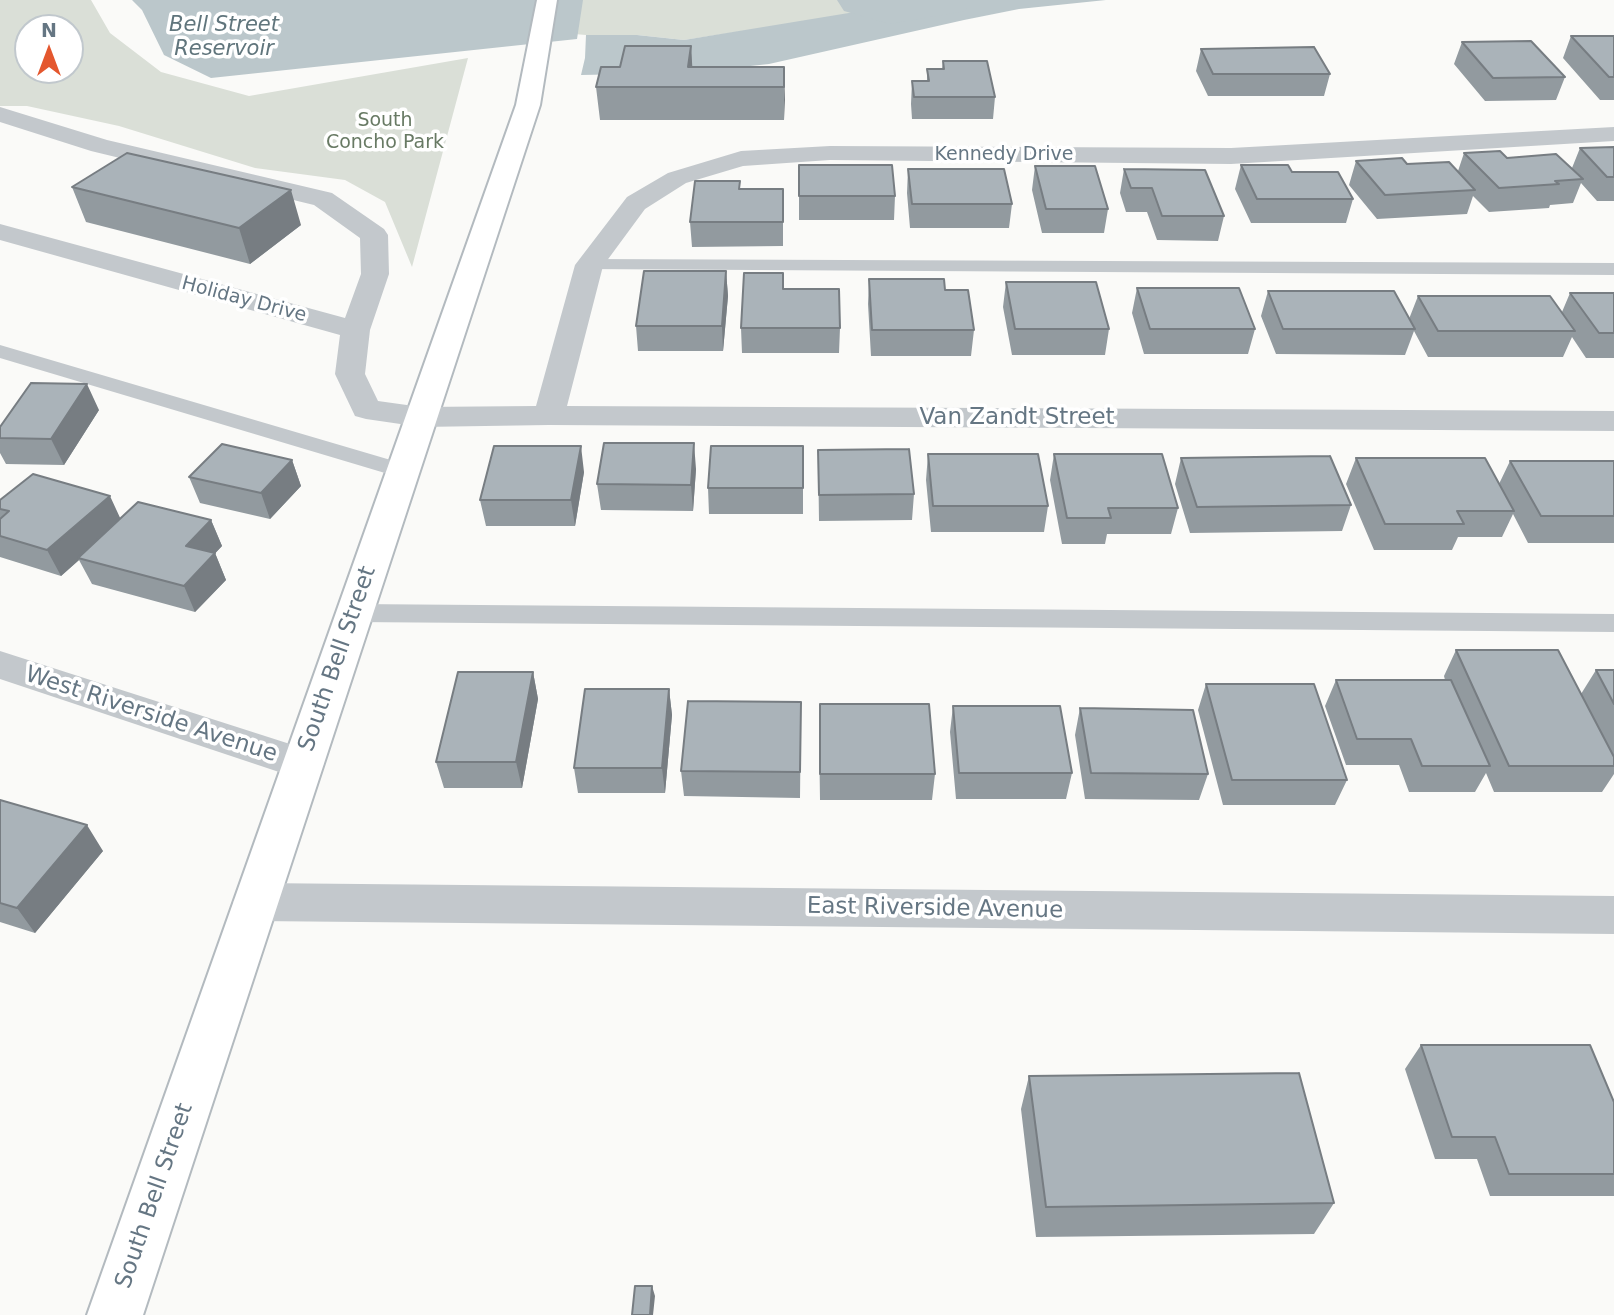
<!DOCTYPE html>
<html>
<head>
<meta charset="utf-8">
<style>
  body { margin:0 }
  #map { position:relative; width:1614px; height:1315px; overflow:hidden; background:#fafaf8; font-family:"DejaVu Sans",sans-serif }
  canvas { display:block }
  .north { position:absolute; left:14px; top:14px; width:70px; height:70px; box-sizing:border-box; background:#fff; border:2px solid #c1c8cd; border-radius:50%; rotate:0deg; font-size:19px; font-weight:700; line-height:28px; text-align:center; color:#657683 }
  .north::after { content:''; display:block; margin:auto; width:24px; height:32px; background:#e4572e; clip-path:polygon(50% 0,100% 100%,50% 72%,0 100%) }
</style>
</head>
<body>
<div id="map">
<canvas width="1614" height="1315"></canvas>
<div class="north">N</div>
</div>
<script>
const c = document.querySelector('canvas').getContext('2d');
c.lineJoin = 'round';
function paint(path, color) { c.fillStyle = color; c.fill(path, 'evenodd'); }
const toPath = rows => new Path2D(rows.map(r => 'M' + r).join(''));
function trace(path, color, width, dash) { c.strokeStyle = color; c.lineWidth = width; c.lineCap = dash ? 'butt' : 'round'; c.setLineDash(dash || []); c.stroke(path); }
function label(font, color, halo, rows, align = 'center') {
  c.font = font + ' "DejaVu Sans",sans-serif'; c.lineWidth = 7; c.setLineDash([]); c.textBaseline = 'middle'; c.strokeStyle = halo; c.fillStyle = color; for (const [text, x, y, turn = 0] of rows) {
    c.save(); c.translate(x, y); c.rotate((+turn || 0) * Math.PI / 180); c.textAlign = isNaN(turn) ? turn : align; if (halo) c.strokeText(text, 0, 0); c.fillText(text, 0, 0); c.restore();
  }
}
paint(toPath([
  [0,0,91,0,110,33,161,72,249,96,468,58,412,267,385,202,345,180,255,168,119,126,27,106,0,106],
  [70,28,70,70,28,70,28,28],
  [511,0,947,0,684,40,637,35,586,35,502,28]
]), '#dadfd7');
paint(toPath([
  [132,0,583,0,577,39,211,78,164,55,142,10],
  [928,0,1106,0,1019,9,964,20,769,64,685,73,581,75,585,58,586,35,637,35,684,40]
]), '#bbc7cb');
paint(toPath([
  [837,0,972,0,965,11,890,24,844,11,837,0]
]), '#bbc7cb');
const secondary = toPath([
  [537,0,557,0,540,105,143,1315,87,1315,516,105,537,0]
]);
trace(secondary, '#b3babf', 4);
paint(toPath([
  [589,259,1614,263,1614,275,582,269,579,265,582,261,589,259],
  [0,345,411,466,414,471,411,476,403,478,395,476,0,358,0,345],
  [354,604,1614,614,1614,632,354,622,345,619,341,613,345,607,354,604]
]), '#c3c8cc');
paint(toPath([
  [0,107,107,140,332,193,384,229,388,235,389,274,370,330,365,374,378,401,421,407,536,406,575,265,627,197,668,173,741,151,830,146,1231,148,1614,127,1614,141,1231,164,830,160,743,166,686,183,645,209,603,266,567,406,1614,411,1614,431,549,425,421,427,366,419,355,416,335,374,340,335,0,240,0,224,345,318,361,274,360,238,314,205,91,151,0,122,0,107],
  [0,651,318,753,324,764,318,775,303,780,0,679,0,651],
  [256,883,1614,896,1614,934,256,921,240,915,233,902,240,889,256,883]
]), '#c3c8cc');
paint(secondary, '#fff');
paint(toPath([
  [1571,36,1614,36,1614,100,1600,100,1563,58],
  [1462,42,1565,77,1556,100,1485,101,1454,64],
  [691,46,692,67,784,67,784,120,600,120,596,87,620,67],
  [1201,49,1330,74,1324,96,1208,96,1196,71],
  [943,61,995,97,993,119,912,119,911,104,912,81,927,81,927,69,942,69],
  [1614,147,1614,201,1597,201,1581,183,1573,203,1550,205,1549,208,1489,212,1473,196,1467,214,1377,219,1349,185,1356,161,1407,164,1458,171,1464,153,1507,158,1572,168,1580,148],
  [799,165,895,196,894,220,799,220],
  [1241,165,1292,172,1353,199,1346,223,1251,223,1235,189],
  [1035,166,1108,209,1104,233,1042,233,1032,190],
  [908,169,1012,204,1009,228,910,228,907,193],
  [1124,169,1224,216,1218,241,1157,240,1147,212,1126,212,1120,193],
  [72,187,301,225,250,264,86,222],
  [740,189,783,189,783,246,692,247,690,222],
  [726,271,728,296,723,351,638,351,636,326],
  [783,273,783,289,840,328,839,353,742,353,741,328],
  [869,279,945,290,974,330,971,356,871,356,868,304],
  [1006,282,1109,329,1105,355,1012,355,1003,307],
  [1137,288,1255,329,1248,354,1144,354,1132,313],
  [1268,291,1409,319,1418,296,1562,312,1570,293,1614,293,1614,358,1586,358,1572,337,1563,357,1428,357,1414,331,1405,355,1276,354,1261,316],
  [99,410,64,465,6,464,0,453,0,427],
  [803,446,803,514,709,514,708,488],
  [818,450,914,494,912,520,819,521],
  [928,454,1048,506,1044,532,931,532,926,480],
  [1054,454,1178,508,1171,534,1107,534,1105,544,1062,544,1050,480],
  [1181,458,1351,505,1342,531,1190,533,1175,484],
  [1356,458,1499,484,1510,461,1614,461,1614,543,1528,543,1513,514,1502,537,1458,537,1452,550,1374,550,1346,484],
  [292,460,301,486,270,519,200,503,189,477],
  [696,469,693,511,601,510,597,484],
  [584,472,575,526,486,526,480,500],
  [0,500,120,518,211,520,222,546,215,553,226,580,195,612,92,584,79,560,61,576,0,557],
  [1456,650,1581,694,1596,670,1614,670,1614,774,1602,792,1494,792,1486,773,1475,792,1409,792,1399,765,1346,765,1325,706,1336,680,1445,680,1444,676],
  [533,672,538,699,522,788,444,788,436,762],
  [1206,684,1347,780,1335,805,1223,805,1198,710],
  [669,689,672,715,665,793,578,793,574,768],
  [801,702,800,798,684,796,681,771],
  [953,706,1072,773,1066,799,956,799,950,732],
  [1080,708,1208,774,1199,800,1085,799,1075,735],
  [819,731,935,774,932,800,820,800],
  [0,800,103,851,35,933,0,922],
  [1421,1045,1614,1102,1614,1196,1490,1196,1477,1159,1435,1159,1405,1069],
  [1029,1076,1334,1203,1314,1234,1036,1237,1021,1109]
]), '#929a9f');
paint(toPath([
  [691,46,693,78,688,67],
  [784,67,785,100,784,120],
  [291,190,301,225,250,264,239,228],
  [726,271,728,296,723,351,722,326],
  [87,384,99,410,64,465,51,439],
  [694,443,696,469,693,511,691,485],
  [581,446,584,472,575,526,571,500],
  [292,460,301,486,270,519,261,493],
  [110,496,122,522,78,558,79,560,61,576,47,550],
  [211,520,222,546,209,560,215,553,226,580,195,612,184,586,186,546],
  [533,672,538,699,522,788,516,762],
  [669,689,672,715,665,793,662,768],
  [87,825,103,851,35,933,17,908],
  [652,1286,655,1296,653,1315,650,1315]
]), '#777d82');
const building = toPath([
  [1571,36,1614,36,1614,77,1609,77,1571,36],
  [1531,41,1565,77,1493,78,1462,42,1531,41],
  [625,46,691,46,688,67,784,67,784,87,596,87,601,67,620,67,625,46],
  [1314,47,1330,74,1213,74,1201,49,1314,47],
  [943,61,987,61,995,97,914,97,912,81,929,81,927,69,944,69,943,61],
  [1614,147,1614,177,1607,177,1580,148,1614,147],
  [1500,151,1507,158,1556,154,1583,179,1555,181,1559,184,1499,188,1464,153,1500,151],
  [127,153,291,190,239,228,72,187,127,153],
  [1402,158,1407,164,1449,162,1475,190,1385,195,1356,161,1402,158],
  [799,165,892,165,895,196,799,196,799,165],
  [1241,165,1288,165,1292,172,1338,172,1353,199,1257,199,1241,165],
  [1035,166,1095,166,1108,209,1046,209,1035,166],
  [908,169,1004,169,1012,204,912,204,908,169],
  [1124,169,1205,170,1224,216,1162,216,1152,188,1131,188,1124,169],
  [695,181,740,181,739,189,783,189,783,222,690,222,695,181],
  [644,271,726,271,722,326,636,326,644,271],
  [744,273,783,273,783,289,839,289,840,328,741,328,744,273],
  [869,279,944,279,945,290,968,290,974,330,872,330,869,279],
  [1006,282,1096,282,1109,329,1015,329,1006,282],
  [1137,288,1239,288,1255,329,1150,329,1137,288],
  [1268,291,1394,291,1415,329,1283,329,1268,291],
  [1570,293,1614,293,1614,333,1599,333,1570,293],
  [1418,296,1550,296,1575,331,1438,331,1418,296],
  [31,383,87,384,51,439,0,438,0,427,31,383],
  [604,443,694,443,691,485,597,484,604,443],
  [222,444,292,460,261,493,189,477,222,444],
  [494,446,581,446,571,500,480,500,494,446],
  [711,446,803,446,803,488,708,488,711,446],
  [909,449,914,494,819,495,818,450,909,449],
  [928,454,1038,454,1048,506,933,506,928,454],
  [1054,454,1162,454,1178,508,1108,508,1111,518,1067,518,1054,454],
  [1330,456,1351,505,1197,507,1181,458,1330,456],
  [1356,458,1485,458,1514,511,1457,511,1464,524,1385,524,1356,458],
  [1510,461,1614,461,1614,516,1541,516,1510,461],
  [33,474,110,496,47,550,0,536,0,519,9,511,0,509,0,500,33,474],
  [138,502,211,520,186,546,215,553,184,586,78,558,138,502],
  [1456,650,1558,650,1614,757,1614,766,1509,766,1456,650],
  [1596,670,1614,670,1614,704,1596,670],
  [458,672,533,672,516,762,436,762,458,672],
  [1336,680,1451,680,1490,766,1422,766,1411,739,1357,739,1336,680],
  [1206,684,1314,684,1347,780,1232,780,1206,684],
  [585,689,669,689,662,768,574,768,585,689],
  [688,701,801,702,800,772,681,771,688,701],
  [820,704,929,704,935,774,820,774,820,704],
  [953,706,1060,706,1072,773,959,773,953,706],
  [1080,708,1193,710,1208,774,1091,773,1080,708],
  [0,800,87,825,17,908,0,903,0,800],
  [1421,1045,1590,1045,1614,1102,1614,1174,1509,1174,1495,1137,1452,1137,1421,1045],
  [1299,1073,1334,1203,1046,1207,1029,1076,1299,1073],
  [635,1286,652,1286,650,1315,632,1315,635,1286]
]);
paint(building, '#aab3b9');
trace(building, '#777d82', 2);
label('19px', '#687a64', '#fff', [
  ["South",385,121],
  ["Concho Park",385,143]
]);
label('19px', '#657683', '#fff', [
  ["Kennedy Drive",1004,155],
  ["Holiday Drive",244,300,15]
]);
label('italic 21px', '#60757c', '#fff', [
  ["Bell Street",224,26],
  ["Reservoir",224,50]
]);
label('23px', '#657683', '#fff', [
  ["Van Zandt Street",1017,418],
  ["South Bell Street",338,659,-71],
  ["West Riverside Avenue",151,715,18],
  ["East Riverside Avenue",935,909,1],
  ["South Bell Street",155,1196,-71]
]);
</script>
</body>
</html>
